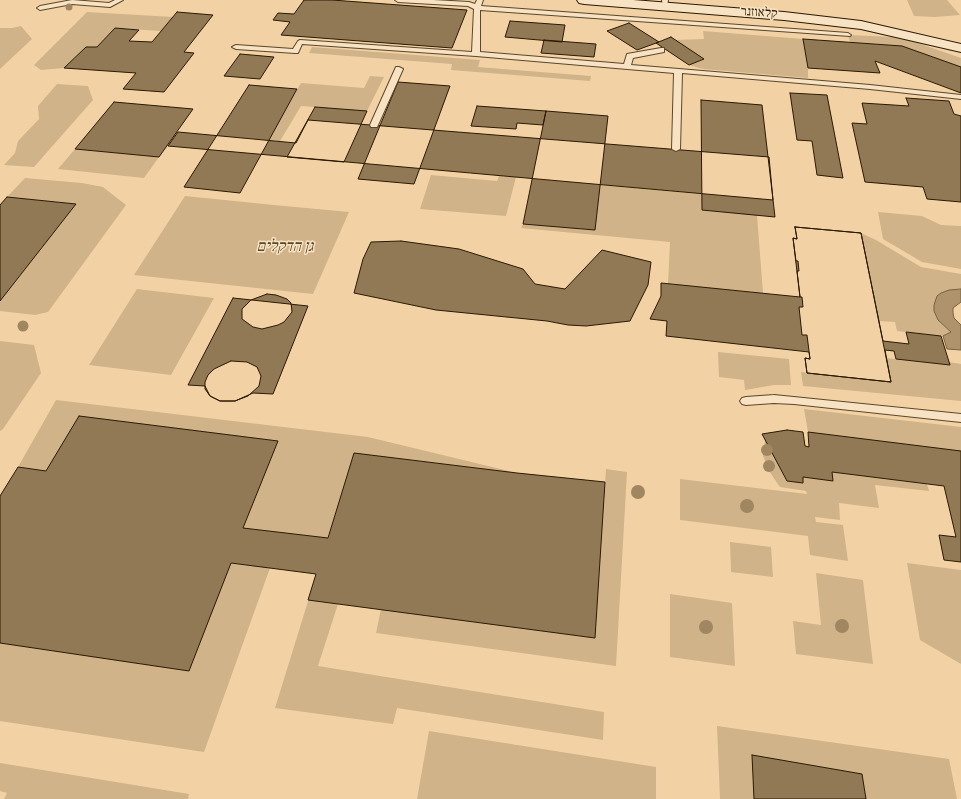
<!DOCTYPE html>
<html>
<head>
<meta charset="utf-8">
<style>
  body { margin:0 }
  canvas { display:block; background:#f2d2a4 }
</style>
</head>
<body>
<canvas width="961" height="799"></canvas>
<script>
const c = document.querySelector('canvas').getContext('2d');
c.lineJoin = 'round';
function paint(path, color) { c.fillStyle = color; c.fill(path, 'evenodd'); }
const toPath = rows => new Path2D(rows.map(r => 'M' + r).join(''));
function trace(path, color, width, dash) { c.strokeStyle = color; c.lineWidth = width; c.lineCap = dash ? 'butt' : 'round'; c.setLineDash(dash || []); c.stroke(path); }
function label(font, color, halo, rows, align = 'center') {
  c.font = font + ' "Sorts Mill Goudy","Frank Ruhl Libre",serif'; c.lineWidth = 3; c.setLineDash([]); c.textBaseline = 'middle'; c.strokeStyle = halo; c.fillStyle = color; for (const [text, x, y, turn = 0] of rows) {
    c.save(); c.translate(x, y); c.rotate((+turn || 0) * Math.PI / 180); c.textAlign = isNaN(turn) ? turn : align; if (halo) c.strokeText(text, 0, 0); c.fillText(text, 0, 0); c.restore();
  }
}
paint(toPath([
  [907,0,947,0,960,15,935,17,914,16],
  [87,12,173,17,161,31,115,28,97,47,86,47,64,68,41,70,34,65],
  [21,26,32,39,0,69,0,28,12,28],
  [703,31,803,39,808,68,808,78,703,69,689,65,704,59,674,40,704,39],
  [848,35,893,37,915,42,961,58,961,67,902,46,850,42],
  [312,47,480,60,478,67,591,76,590,81,451,70,452,64,309,53],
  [370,76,384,77,367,111,301,106,280,141,268,140,301,83,364,88],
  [57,84,88,86,93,100,34,167,4,165,15,153,18,141,39,119,38,106],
  [75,149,159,157,144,178,58,169],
  [431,175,497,181,499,176,516,177,506,216,420,209],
  [25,178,82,183,103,187,126,205,48,312,35,315,0,311,0,301,76,204,7,197],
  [600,185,702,194,757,215,763,293,668,284,670,242,521,228,523,224,595,230],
  [185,196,274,205,349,212,313,294,134,275],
  [878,212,922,216,941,225,961,226,961,269,922,262,883,239],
  [861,233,876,240,921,267,961,274,961,289,949,290,934,311,938,320,951,332,943,336,897,331,895,322,879,321],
  [137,289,214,298,171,375,89,365],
  [0,341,34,345,41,373,3,429,0,431],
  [718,352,789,359,791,385,774,385,745,390,744,380,719,377],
  [886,358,949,365,949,362,961,364,961,401,803,386,801,372,891,382],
  [56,400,368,437,517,473,354,453,328,538,243,528,277,441,79,417,46,471,18,467],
  [804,409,961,427,961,451,808,432],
  [765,439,787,481,803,483,803,477,833,481,832,472,927,484,929,491,875,485,879,508,839,503,840,520,815,517,816,522,843,525,848,561,810,555,808,536,680,520,680,479,807,494,806,491,780,487,769,471,763,456],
  [606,469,627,472,616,666,376,633,381,609,595,638],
  [730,542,771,547,773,577,731,572],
  [231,563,270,568,204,752,0,721,0,643],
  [907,563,961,570,961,664,920,640],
  [816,573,863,580,873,664,796,654,793,621,821,625],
  [670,594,732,603,735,666,670,657],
  [309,598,338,604,318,666,604,712,603,740,397,708,393,724,275,708],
  [717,726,949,759,957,799,866,799,862,774,752,756,754,799,720,799],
  [429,731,656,767,656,799,417,799],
  [0,763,189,794,188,799,4,799,7,793,0,791]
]), '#d0b388');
const water = toPath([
  [961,289,961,302,953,308,953,313,954,318,961,325,961,350,947,349,943,336,951,332,938,320,934,311,934,305,937,296,941,293,949,290,961,289]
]);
paint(water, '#ae936d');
trace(water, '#796242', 1);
const building = toPath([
  [304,0,332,0,467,10,452,48,281,35,290,22,273,20,278,13,294,14,304,0],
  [177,12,213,15,184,52,194,53,164,92,123,89,136,73,64,68,86,47,97,47,115,28,139,30,129,41,152,42,177,12],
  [510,21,565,25,562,42,505,37,510,21],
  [629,23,659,42,637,50,607,31,629,23],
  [671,37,704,59,689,65,656,43,671,37],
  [803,39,902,46,961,67,961,93,875,61,880,73,808,68,803,39],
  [544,40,596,44,594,57,541,53,544,40],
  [240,54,274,57,260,79,224,76,240,54],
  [398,82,450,86,414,184,358,179,398,82],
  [249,85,297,89,240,193,184,187,249,85],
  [790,93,827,95,843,178,817,175,812,141,797,140,790,93],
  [906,98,949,101,954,114,961,116,961,202,927,199,923,187,865,182,852,123,867,124,862,103,909,106,906,98],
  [701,100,762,105,775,217,702,210,701,100],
  [114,102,193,109,159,157,75,149,114,102],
  [477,106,546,111,543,125,517,123,516,129,471,126,477,106],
  [315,107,367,111,344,162,287,157,315,107],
  [546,111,608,116,595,230,523,224,546,111],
  [308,120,769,157,773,200,168,146,178,132,296,143,308,120],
  [7,197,76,204,0,301,0,205,7,197],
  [795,227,861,233,891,382,807,373,805,358,810,359,807,335,802,335,799,307,803,307,802,297,800,297,797,271,799,271,798,261,796,261,793,238,797,239,795,227],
  [795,227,861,233,883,341,909,344,906,332,941,336,950,365,896,359,894,351,885,350,891,382,807,373,805,358,810,359,809,352,666,336,667,321,650,319,661,296,661,283,800,297,793,238,797,239,795,227],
  [401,241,459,249,523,269,535,284,565,289,602,250,651,262,648,285,630,321,586,326,568,325,547,321,436,310,354,293,363,259,371,242,401,241],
  [267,294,276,295,287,299,291,303,292,312,284,322,278,325,262,329,253,327,242,319,242,309,251,300,267,294],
  [233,298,308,306,273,394,253,393,235,401,220,401,210,396,205,386,188,385,233,298],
  [231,361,247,362,257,367,261,376,259,386,248,396,235,401,220,401,210,396,205,389,205,382,208,375,214,369,231,361],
  [79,416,278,441,243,528,328,538,354,453,517,473,605,482,595,638,308,600,316,574,231,563,189,671,0,643,0,496,18,467,46,471,79,416],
  [787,430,803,432,805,446,809,447,808,432,961,451,961,562,944,560,939,535,956,537,944,486,832,472,833,481,803,477,803,483,787,481,762,434,787,430],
  [752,755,862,774,866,799,754,799,752,755]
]);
paint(building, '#927956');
trace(building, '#2a1901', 1);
const lane = toPath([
  [72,0,109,3,115,0,123,0,110,7,72,4,40,10,37,8,40,6,72,0],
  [395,0,433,0,469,2,475,4,477,0,483,0,481,6,848,33,851,35,850,36,480,10,480,52,624,64,627,54,661,48,664,48,664,52,633,58,631,65,870,85,961,95,961,99,870,89,682,73,680,149,676,151,672,149,674,73,476,56,302,44,298,53,295,53,236,49,232,47,236,45,293,49,298,41,300,40,472,52,474,9,468,6,398,2,395,0],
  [662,0,668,0,667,7,663,7,662,0],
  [396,67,399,67,403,69,378,125,377,127,371,127,370,125,396,67],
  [774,395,961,414,961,422,794,404,774,403,746,405,742,404,740,401,742,398,746,397,774,395]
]);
const secondary = toPath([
  [577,0,633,0,784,12,861,21,961,44,961,52,861,29,784,20,584,4,579,3,577,0]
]);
trace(lane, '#5c472a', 2);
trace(secondary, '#2a1901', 2);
paint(lane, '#f7e2c4');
paint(secondary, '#f7e2c4');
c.fillStyle = '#a08661';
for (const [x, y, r] of [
  [69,7,3.5],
  [23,326,5.5],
  [767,450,6],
  [769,466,6],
  [638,492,7],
  [747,506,7],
  [842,626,7],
  [706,627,7]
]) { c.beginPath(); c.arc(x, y, r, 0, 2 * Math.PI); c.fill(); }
label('13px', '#2a1901', '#f7e2c4', [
  ["קלאוזנר",759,14,4]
]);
label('italic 16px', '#5c472a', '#f7e2c4', [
  ["גן הדקלים",285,248]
]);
</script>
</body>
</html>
